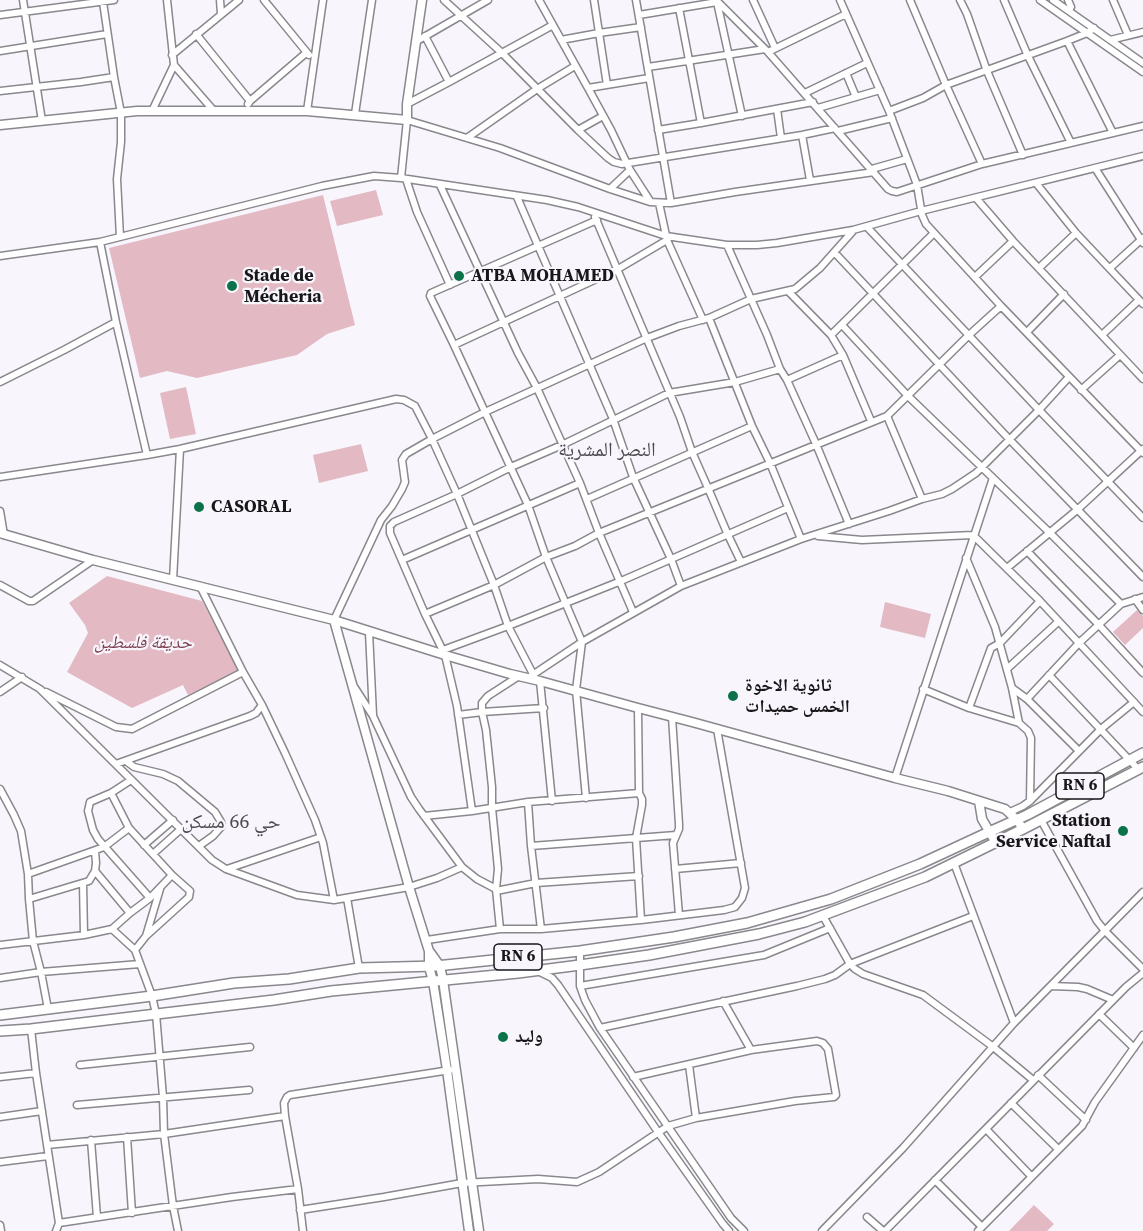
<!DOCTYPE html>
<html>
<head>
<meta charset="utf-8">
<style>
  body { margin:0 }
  canvas { display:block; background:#f8f6fc }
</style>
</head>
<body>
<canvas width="1143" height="1231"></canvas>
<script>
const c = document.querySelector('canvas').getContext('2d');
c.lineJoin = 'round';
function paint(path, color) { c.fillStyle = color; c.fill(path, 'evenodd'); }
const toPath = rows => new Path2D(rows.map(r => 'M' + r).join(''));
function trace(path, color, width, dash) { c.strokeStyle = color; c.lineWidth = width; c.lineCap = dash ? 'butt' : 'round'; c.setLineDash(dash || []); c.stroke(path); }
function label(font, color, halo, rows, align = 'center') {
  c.font = font + ' "Source Serif 4","Noto Naskh Arabic",serif'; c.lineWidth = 4.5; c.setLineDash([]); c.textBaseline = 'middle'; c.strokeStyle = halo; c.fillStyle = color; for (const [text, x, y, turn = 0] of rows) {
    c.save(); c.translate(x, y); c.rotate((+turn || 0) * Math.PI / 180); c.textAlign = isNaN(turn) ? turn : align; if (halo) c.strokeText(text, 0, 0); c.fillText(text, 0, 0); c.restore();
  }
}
paint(toPath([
  [376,190,383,215,337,226,330,201],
  [323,195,355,325,327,334,297,355,197,378,167,371,140,378,109,248],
  [186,387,196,434,170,439,160,393],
  [361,444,368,471,319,483,313,455],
  [107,576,202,601,239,671,188,695,183,685,132,708,67,672,88,633,85,625,69,603],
  [885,602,931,614,925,638,880,627],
  [1137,610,1143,616,1143,628,1125,645,1113,632],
  [1034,1205,1054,1224,1047,1231,1009,1231]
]), '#e3b9c3');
const street = toPath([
  [23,0,42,121],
  [167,0,174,65,214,111],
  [220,0,221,14],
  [264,0,309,55],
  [444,0,502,53,578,130,608,158,614,162,622,164,802,135,835,128],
  [539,0,588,88,611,130,630,170,650,201],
  [594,0,607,85],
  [636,0,671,203],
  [716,0,768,52,888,189,892,191,897,192,982,164,1143,126],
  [753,0,775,48],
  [840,0,889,111,913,174,917,185,922,215,926,224,1001,306,1143,453],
  [910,0,946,85,982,164],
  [960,0,967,14,987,71,1023,155],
  [1004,0,1028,56,1071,143],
  [1040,0,1143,72],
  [1053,0,1143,63],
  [1068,0,1071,7,1069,11],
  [1113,0,1128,35],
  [103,2,114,77,121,113,121,142,117,179,120,237],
  [679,8,701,123],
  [0,15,114,0],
  [639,15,717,2,742,116],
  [196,34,250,101],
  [425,36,449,82],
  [561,40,599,33,641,27],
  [1110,40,1143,32],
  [417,41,488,0],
  [1067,41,1113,133],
  [0,51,107,34],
  [768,52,846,14],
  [172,55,239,0],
  [648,67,765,49],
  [846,73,856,97],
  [588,88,649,78],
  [0,91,81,82,114,77],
  [805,93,867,63],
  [248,104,250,101,306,53],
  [407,104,449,82,553,25],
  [818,108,880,90],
  [777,109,781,138],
  [152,111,174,65],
  [307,111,323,0],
  [889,111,923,98,946,85,1067,41,1087,33,1094,28],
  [355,114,372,0],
  [578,130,603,116],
  [658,130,701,123,813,102],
  [838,131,892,118],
  [802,135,810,180],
  [467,138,537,89,575,66],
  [1095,168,1143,243],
  [872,169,907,159],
  [401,178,407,120,500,148,610,189,650,202,671,203,735,192,874,172],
  [406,179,417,212,450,285],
  [1036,183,1076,233,1143,304],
  [440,185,518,353,537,388,580,483,599,533,633,612],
  [610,189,630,170],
  [517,197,613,419,633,477,671,559,681,586],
  [976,198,1013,241,1143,379],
  [659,203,667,240,703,320],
  [595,217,680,417,692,452,708,488,728,535,741,562],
  [867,227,1039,410,1143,518],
  [100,242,116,322,147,455],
  [727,245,767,335,780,369,787,380,816,444,849,524],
  [835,253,1009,439,1143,577],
  [0,256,100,242,322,186,374,176,401,178,547,200,578,207,666,236,727,245,757,245,777,243,853,230,921,211,1143,156],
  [1039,268,1076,233],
  [1110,268,1143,238],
  [975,277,1013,241],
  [788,291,831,335,843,355,871,421],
  [709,318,752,426,770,463,801,539],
  [842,325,908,396,1050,533,1121,604],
  [1027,332,1064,294],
  [831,335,934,233],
  [1102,335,1139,300],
  [454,345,618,269,667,240],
  [787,380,843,355],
  [0,382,64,350,116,322],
  [1081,390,1120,355],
  [887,416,922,499],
  [0,477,147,455,180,449,396,399,404,400,415,406,432,439,457,494,494,585,508,626,533,674],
  [587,499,752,426],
  [0,511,4,535],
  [818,536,862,540,973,535,1040,601,1143,712],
  [1027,551,1098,624,1143,673],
  [966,558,995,627,1012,688,1019,723,1028,731,1031,738,1030,801],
  [402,560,580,483],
  [1007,568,1077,510,1143,449],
  [173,580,180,449],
  [0,585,29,601,33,601,93,560],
  [1135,599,1143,610],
  [425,614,494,585,546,557,575,546,599,533,887,416,969,335,1001,306],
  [334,620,381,520,392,506,402,489,405,482,402,460,406,454,432,439,485,412,647,338,679,326,709,318,751,299,795,289,820,268,853,231],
  [369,632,373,715],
  [443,650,508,626,621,581,788,508],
  [0,665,40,689,212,860,226,869,297,895,334,900,409,887,437,878,462,867],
  [1007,669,1058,622],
  [1049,675,1138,769],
  [519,676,488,696,482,703,482,712,544,708],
  [531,676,582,642,681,586,801,539,889,511,922,499,942,494,952,489,976,473,1039,410,1069,377],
  [540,681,552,801],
  [355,688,373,716,411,797,419,809,462,867,477,879,496,889,500,929],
  [1012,688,1027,699,1079,751],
  [923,689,969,708,1019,723],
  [0,692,22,677],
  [46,692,116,727,132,729,243,672],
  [1027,699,1079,643,1121,604,1143,597],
  [262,705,285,753,315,820,323,843,334,900],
  [638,708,639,793,642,799,642,805,636,838,641,920],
  [969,708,991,648,1000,643,1040,601],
  [458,715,482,712,486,730,492,787,492,808,498,869,496,889],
  [672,717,679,824,679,829,673,843,679,915],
  [126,761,134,767,163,774,178,781,215,812,221,822,221,827,213,836,199,846],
  [116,764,250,716,256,713,262,705,243,672,201,588],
  [895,778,993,478],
  [131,780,111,793,90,802,88,811,93,830,98,839,150,898],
  [0,789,14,815,21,831,28,874,29,899,33,941,41,972,48,1009],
  [111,793,129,828,172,875,190,891,189,897,146,936],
  [586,798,576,690,582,642,546,557,528,505,454,345,430,296,431,293,597,220],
  [528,802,531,846,541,929],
  [472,811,457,706,445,655,425,614,390,533,390,526,394,522,457,494,511,467,562,445,669,393,735,382,780,369],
  [1010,812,1023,806,1030,801,1101,729,1134,702],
  [424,816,472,811,528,802,639,793],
  [1041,820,1097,921,1105,931,1143,969],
  [144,845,173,820],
  [531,846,676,835],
  [153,854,181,829],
  [954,863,1014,1023],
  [227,869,321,837],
  [675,869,741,863],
  [95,871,130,913],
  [28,874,104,847,129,828],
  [83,883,84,935],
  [496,891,536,883,639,876],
  [347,898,359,968],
  [29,899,89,881,95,871,96,863,95,851],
  [823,916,850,964,855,969,863,974,923,995,992,1046,1033,1080],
  [112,929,135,950,152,996,156,1014,163,1097,164,1134,173,1206,178,1231],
  [427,940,500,929,541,929,641,920,724,910,735,907,742,898,745,888,717,729],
  [0,945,84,935,112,929,130,913,150,898,172,875],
  [135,950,146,936,160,889],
  [580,951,580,986,585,1000,600,1028,731,1218,744,1231],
  [526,956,529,965,536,970,552,978,558,985,658,1132,723,1224,729,1231],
  [0,978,41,972,140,964],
  [580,986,764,955,830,928],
  [1051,986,1078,987,1087,989,1113,1000],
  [723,1001,751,1050],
  [1099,1014,1134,1048],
  [600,1028,797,986,825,979,835,975,850,964,973,916],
  [31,1029,36,1073,59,1223,56,1231],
  [80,1065,250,1047],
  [689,1065,696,1118],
  [1038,1075,1086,1120],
  [0,1077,36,1073],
  [1011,1103,1058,1149],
  [77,1105,249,1090],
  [0,1117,42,1111],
  [986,1129,1031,1176],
  [127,1137,132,1213],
  [91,1140,97,1217],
  [47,1145,164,1134,285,1116],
  [0,1162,48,1156],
  [935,1180,982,1227],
  [300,1210,384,1197,462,1183,538,1179,577,1182,599,1172,668,1126,696,1118,795,1101,834,1097,836,1095,828,1049,823,1043,817,1041,751,1050,633,1077],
  [867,1217,883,1231],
  [59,1223,232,1197,298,1189],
  [0,1225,1,1231],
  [303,1231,298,1189,285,1116,284,1103,287,1097,290,1095,450,1070],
  [822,1231,903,1148,1014,1023,1143,892],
  [885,1231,1126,987,1143,973],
  [978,1231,1082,1126,1095,1102,1143,1035]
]);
const secondary = toPath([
  [0,125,137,111,307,111,407,120,407,104,422,0],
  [0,533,93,560,334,620,445,655,510,674,540,681,638,708,692,722,895,778,948,791,1005,809,1017,820,1023,829],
  [334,620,409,887,429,951,429,967,433,981,447,1070,469,1231],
  [979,801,982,819,996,843],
  [430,952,440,966,443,980,479,1231]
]);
const primary = toPath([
  [0,1015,152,996,234,983,289,979,359,968,436,966,580,951,674,937,747,923,831,899,920,864,989,832,1027,815,1143,753],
  [0,1031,31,1029,274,1000,331,991,518,973,580,965,649,955,759,934,805,922,925,877,1023,829,1143,767]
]);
trace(street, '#8a878d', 9);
trace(secondary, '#8a878d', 11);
trace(primary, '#8a878d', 12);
trace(street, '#fff', 6);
trace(secondary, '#fff', 8);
trace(primary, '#fff', 9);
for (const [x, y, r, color] of [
  [459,276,6,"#0c7249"],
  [232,286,6,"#0c7249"],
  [199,507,6,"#0c7249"],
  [733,696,6,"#0c7249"],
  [1123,831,6,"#0c7249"],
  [503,1037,6,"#0c7249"]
]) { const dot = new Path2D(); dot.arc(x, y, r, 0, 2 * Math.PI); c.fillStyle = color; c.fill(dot); trace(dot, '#f8f6fc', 2); }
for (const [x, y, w] of [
  [1080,786,48],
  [518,957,48]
]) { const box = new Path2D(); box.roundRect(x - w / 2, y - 13, w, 26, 4.5); c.fillStyle = '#f8f6fc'; c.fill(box); trace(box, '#171618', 1.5); }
label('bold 16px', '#171618', null, [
  ["RN 6",1080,786],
  ["RN 6",518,957]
]);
label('bold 18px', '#171618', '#f8f6fc', [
  ["Stade de",244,276],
  ["Mécheria",244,297],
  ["ATBA MOHAMED",471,276],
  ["CASORAL",211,507],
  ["ثانوية الاخوة",745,686],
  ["الخمس حميدات",745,707],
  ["Station",1111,821,"right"],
  ["Service Naftal",1111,842,"right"],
  ["وليد",515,1037]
], 'left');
label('italic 18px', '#7f4152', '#f8f6fc', [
  ["حديقة فلسطين",143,643]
]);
label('20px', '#4d4b50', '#f8f6fc', [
  ["النصر المشرية",607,451],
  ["حي 66 مسكن",231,823]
]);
</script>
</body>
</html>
